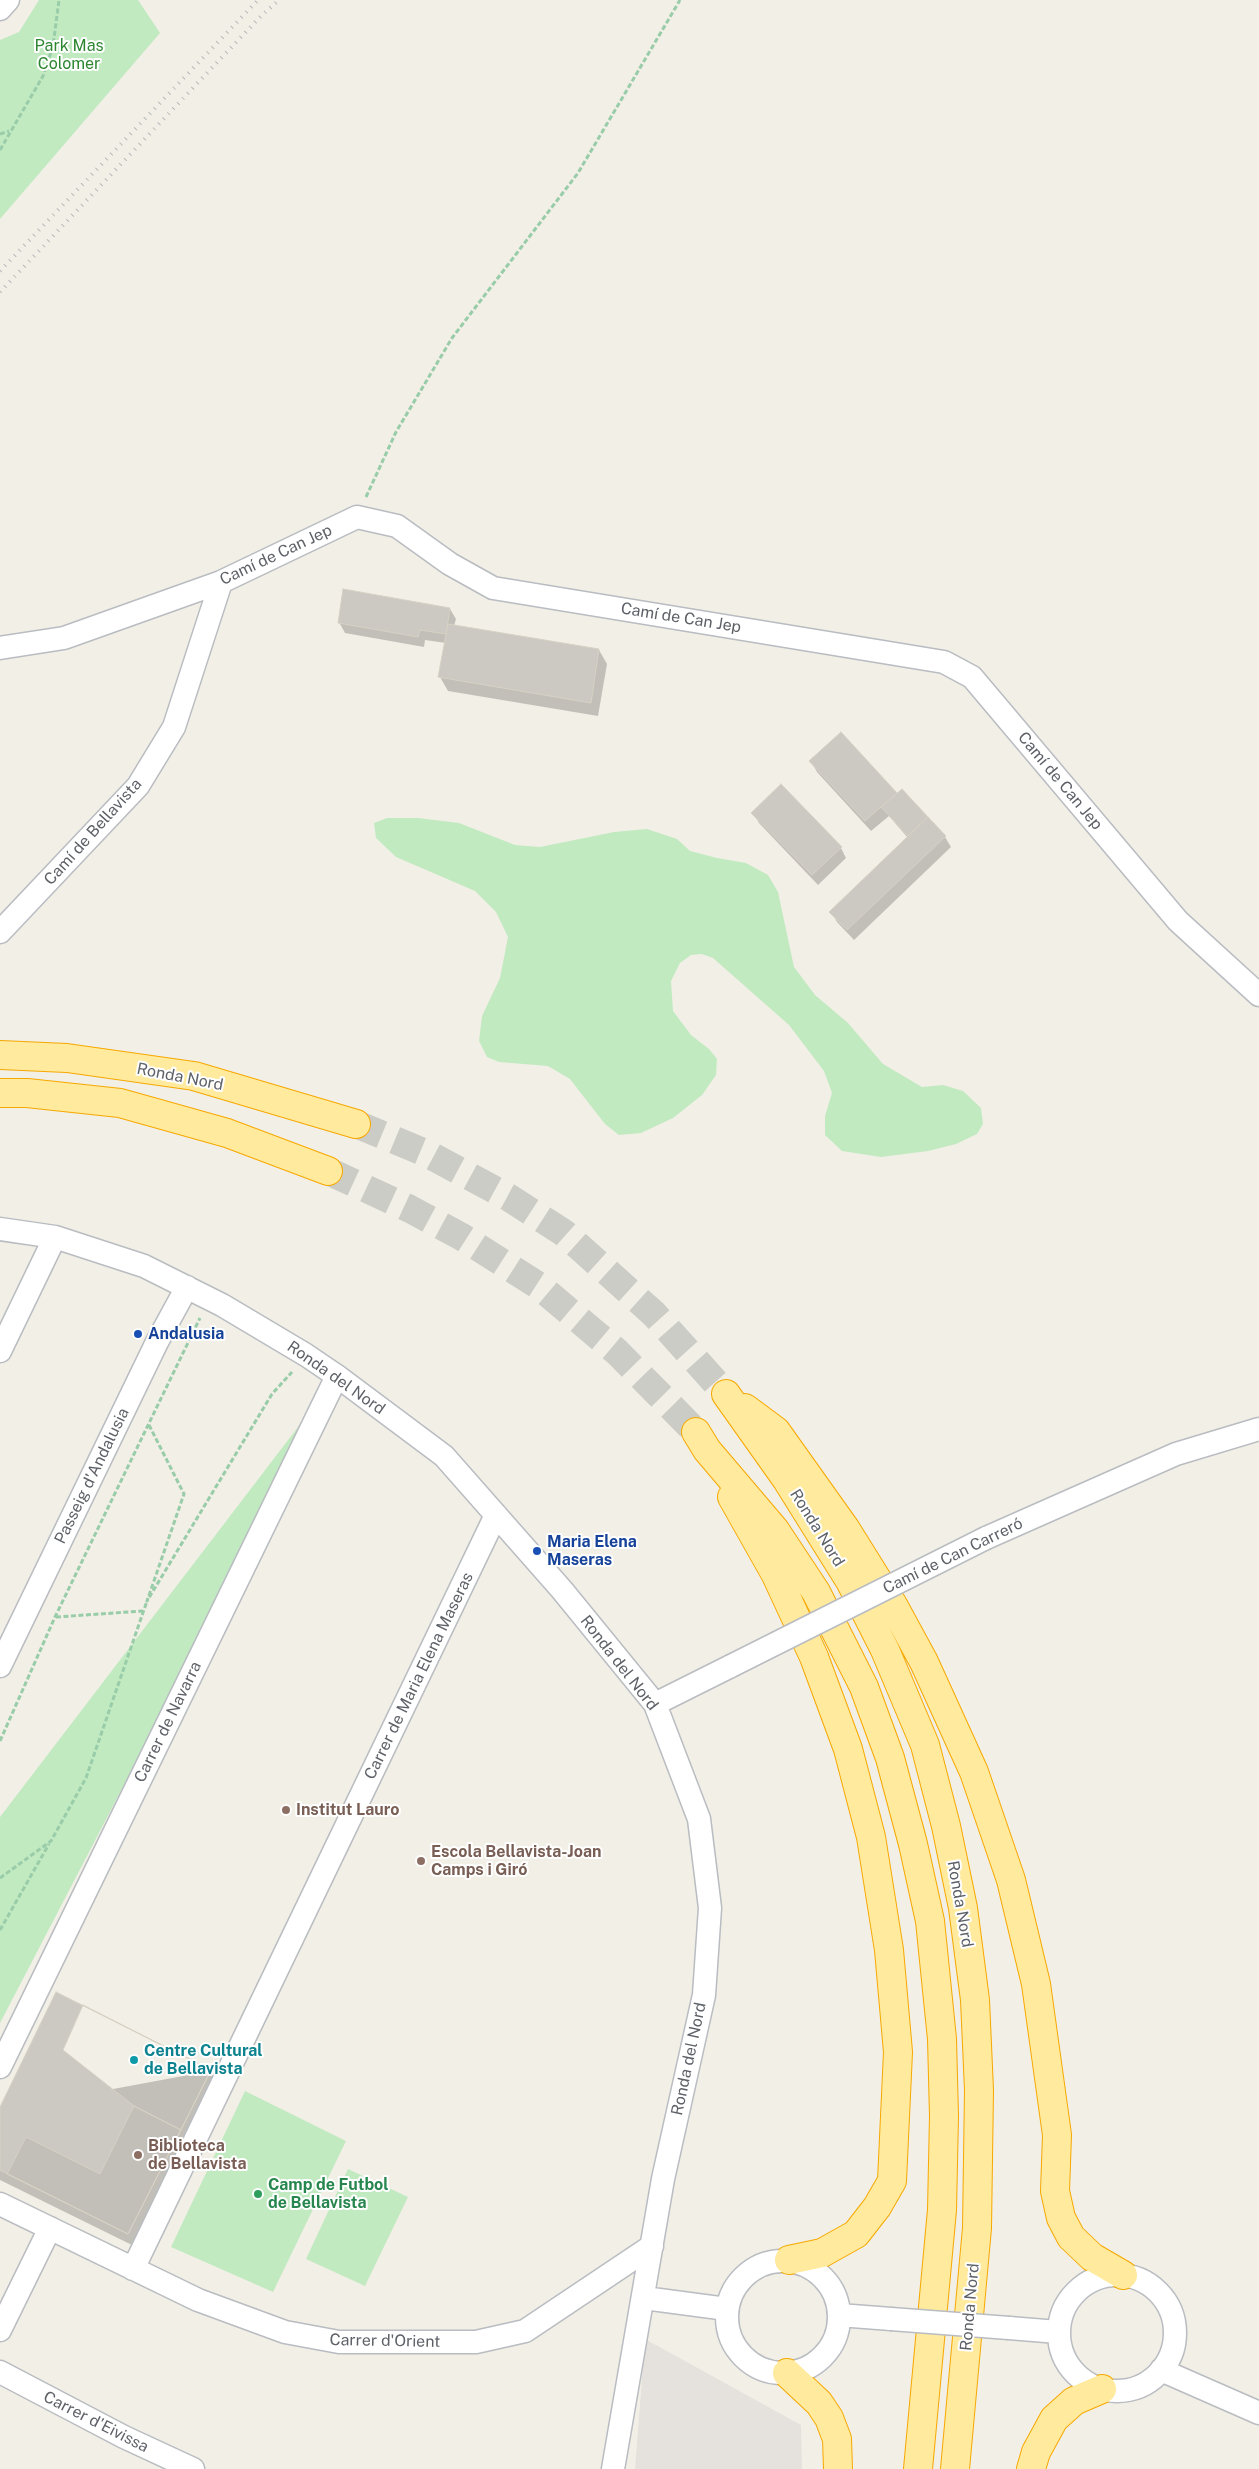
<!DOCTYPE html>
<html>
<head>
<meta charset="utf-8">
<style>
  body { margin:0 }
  canvas { display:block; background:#f1efe6 }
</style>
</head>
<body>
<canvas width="1259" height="2469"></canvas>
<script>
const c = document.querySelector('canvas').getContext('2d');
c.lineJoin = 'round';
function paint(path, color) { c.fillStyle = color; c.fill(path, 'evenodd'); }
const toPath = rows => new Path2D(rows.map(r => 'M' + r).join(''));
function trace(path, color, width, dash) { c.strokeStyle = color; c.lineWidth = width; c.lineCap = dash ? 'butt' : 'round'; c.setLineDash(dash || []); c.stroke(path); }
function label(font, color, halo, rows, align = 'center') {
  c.font = font + ' "Public Sans",sans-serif'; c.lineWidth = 4; c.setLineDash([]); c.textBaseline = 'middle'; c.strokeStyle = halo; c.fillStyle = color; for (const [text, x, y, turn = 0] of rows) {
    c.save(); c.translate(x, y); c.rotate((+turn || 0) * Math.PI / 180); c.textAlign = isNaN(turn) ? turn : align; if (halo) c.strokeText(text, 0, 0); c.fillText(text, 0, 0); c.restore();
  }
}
paint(toPath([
  [645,2339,801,2425,802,2469,635,2469]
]), '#e5e2de');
paint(toPath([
  [39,0,138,0,160,33,0,219,0,40,19,32],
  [387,818,418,818,459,823,515,845,540,847,614,832,647,829,677,839,690,851,717,858,746,863,768,875,778,892,794,967,815,995,848,1023,883,1064,922,1087,943,1085,963,1091,981,1108,983,1124,977,1134,956,1144,928,1151,881,1157,842,1151,825,1135,825,1116,832,1093,824,1071,789,1025,713,958,702,954,691,955,680,963,671,981,673,1011,691,1035,709,1049,717,1059,716,1075,702,1095,673,1118,641,1133,619,1135,605,1124,570,1079,548,1066,499,1062,487,1057,479,1041,482,1016,500,978,508,937,496,912,475,891,396,857,376,838,374,823],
  [337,1376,0,2023,0,1817],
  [245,2091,346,2141,273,2292,171,2247],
  [348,2169,408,2197,365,2286,306,2259]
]), '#c2eac1');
paint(toPath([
  [450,609,456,619,454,626,599,650,607,664,598,716,448,691,440,677,446,643,425,640,424,647,345,633,339,622],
  [841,734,897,795,902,791,945,837,951,847,854,940,837,922,831,912,908,838,889,816,871,831,817,772,811,761],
  [753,813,841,848,846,858,818,885,759,823],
  [210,2071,218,2085,136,2247,0,2180,0,2110]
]), '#0003');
const building = toPath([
  [343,589,450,608,446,634,420,630,418,637,338,623,343,589],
  [448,624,599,649,591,703,438,677,448,624],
  [841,732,897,793,865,821,809,761,841,732],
  [781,784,842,847,812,875,751,813,781,784],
  [902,789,928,817,908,836,881,807,902,789],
  [928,817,946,836,847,930,829,912,928,817],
  [56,1992,211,2070,128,2234,0,2170,0,2107,56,1992],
  [83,2005,211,2070,181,2130,134,2106,63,2050,83,2005],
  [134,2106,181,2130,128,2234,7,2174,26,2137,100,2174,134,2106]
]);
paint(building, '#ccc9c3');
trace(building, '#d7d1c4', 1);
trace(toPath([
  [356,1124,428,1154,508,1197,564,1233,654,1314,726,1394],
  [328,1171,410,1209,462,1237,539,1286,617,1352,696,1432]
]), '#ccccc6', 28, [28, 14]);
const minor = toPath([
  [0,9,8,0],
  [0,648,64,638,221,582,357,517,397,526,450,564,493,588,944,662,972,677,1178,921,1259,995],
  [0,932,138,786,174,727,221,582],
  [0,1229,55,1237,144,1266,222,1305,306,1355,337,1376,444,1456,562,1590,655,1704,699,1819,710,1908,704,1995,663,2179,613,2469],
  [0,1351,55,1237],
  [986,1538,1176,1454,1259,1429],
  [0,1666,157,1342,187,1287],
  [655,1704,731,1666],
  [0,2067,337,1376],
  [0,2204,198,2300,285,2332,339,2342,476,2342,525,2331,652,2246],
  '727 2317a56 56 0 1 1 112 0a56 56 0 1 1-112 0Z',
  [133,2269,496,1515],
  '1059 2333a58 58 0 1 1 116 0a58 58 0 1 1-116 0Z',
  [644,2298,727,2309],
  [839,2315,891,2319],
  [1009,2328,1058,2332],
  [0,2330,50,2228],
  [1161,2370,1259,2413],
  [0,2372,124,2437,193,2469]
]);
const trunk = toPath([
  [0,1055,67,1058,194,1076,356,1124],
  [0,1093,27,1093,120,1103,227,1133,328,1171],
  [726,1394,787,1480,850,1581,885,1650,925,1745,946,1826,963,1908,975,2000,979,2090,977,2228,955,2469],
  [745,1408,776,1431,845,1528,893,1605,924,1662,974,1772,1011,1880,1036,1984,1057,2135,1055,2191,1061,2218,1071,2237,1092,2257,1123,2275],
  [696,1432,707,1450,775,1530,816,1592,864,1687,890,1758,913,1844,930,1921,942,2039,944,2116,942,2210,918,2469],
  [732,1497,776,1575,814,1657,848,1749,871,1837,889,1950,898,2052,892,2181,877,2207,856,2234,822,2253,789,2260],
  [787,2373,819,2403,829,2418,837,2439,838,2469],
  [1031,2469,1036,2452,1054,2419,1074,2401,1102,2389]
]);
trace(minor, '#b9bcc1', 25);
trace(trunk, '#f7a800', 30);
trace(toPath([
  [0,134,9,131],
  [0,150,43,76,53,46,59,0],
  [366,497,396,432,452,338,578,173,680,0],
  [149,1425,184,1494,147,1601,272,1394,292,1372],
  [56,1617,143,1611],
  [0,1741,55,1617,200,1318],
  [0,1878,51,1841,86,1778,147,1601],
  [0,1930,49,1844]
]), '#99cca8', 3, [5, 2.5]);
trace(minor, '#fff', 22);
trace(trunk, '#ffea9e', 28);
trace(toPath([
  [0,271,258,0],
  [0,292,261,16,279,0]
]), '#b7b8b9', 4, [1, 6]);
const minorBridge = toPath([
  [731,1666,986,1538],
  [891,2319,1009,2328]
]);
trace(minorBridge, '#b9bcc1', 25, []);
trace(minorBridge, '#fff', 22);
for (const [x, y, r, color] of [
  [138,1334,5,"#1a4fb4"],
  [537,1551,5,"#1a4fb4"],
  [286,1810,5,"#8d6e63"],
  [421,1861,5,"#8d6e63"],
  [134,2060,5,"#0f9aa8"],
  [138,2155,5,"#8d6e63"],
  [258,2194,5,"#2e9e5b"]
]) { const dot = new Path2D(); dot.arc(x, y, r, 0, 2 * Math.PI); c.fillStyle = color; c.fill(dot); trace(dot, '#fff', 2); }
label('16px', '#2e8631', '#fff', [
  ["Park Mas",69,46],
  ["Colomer",69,64]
]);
label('16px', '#5e6268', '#fff', [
  ["Camí de Can Jep",276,555,-25],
  ["Camí de Can Jep",681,618,9],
  ["Camí de Can Jep",1060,781,50],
  ["Camí de Bellavista",93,832,-48],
  ["Ronda Nord",180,1077,11],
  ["Ronda del Nord",336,1378,35],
  ["Passeig d'Andalusia",92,1476,-64],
  ["Ronda Nord",817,1528,58],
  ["Camí de Can Carreró",953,1556,-26],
  ["Ronda del Nord",619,1663,52],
  ["Carrer de Maria Elena Maseras",419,1676,-64],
  ["Carrer de Navarra",168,1722,-64],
  ["Ronda Nord",960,1904,80],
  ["Ronda del Nord",689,2059,-78],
  ["Ronda Nord",970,2307,-85],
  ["Carrer d'Orient",385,2341,1],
  ["Carrer d'Eivissa",96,2422,27]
]);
label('bold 16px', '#164399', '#fff', [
  ["Andalusia",148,1334],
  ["Maria Elena",547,1542],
  ["Maseras",547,1560]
], 'left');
label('bold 16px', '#785e54', '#fff', [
  ["Institut Lauro",296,1810],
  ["Escola Bellavista-Joan",431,1852],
  ["Camps i Giró",431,1870],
  ["Biblioteca",148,2146],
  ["de Bellavista",148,2164]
], 'left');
label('bold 16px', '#0d838f', '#fff', [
  ["Centre Cultural",144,2051],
  ["de Bellavista",144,2069]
], 'left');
label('bold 16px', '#27864d', '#fff', [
  ["Camp de Futbol",268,2185],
  ["de Bellavista",268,2203]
], 'left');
</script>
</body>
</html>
